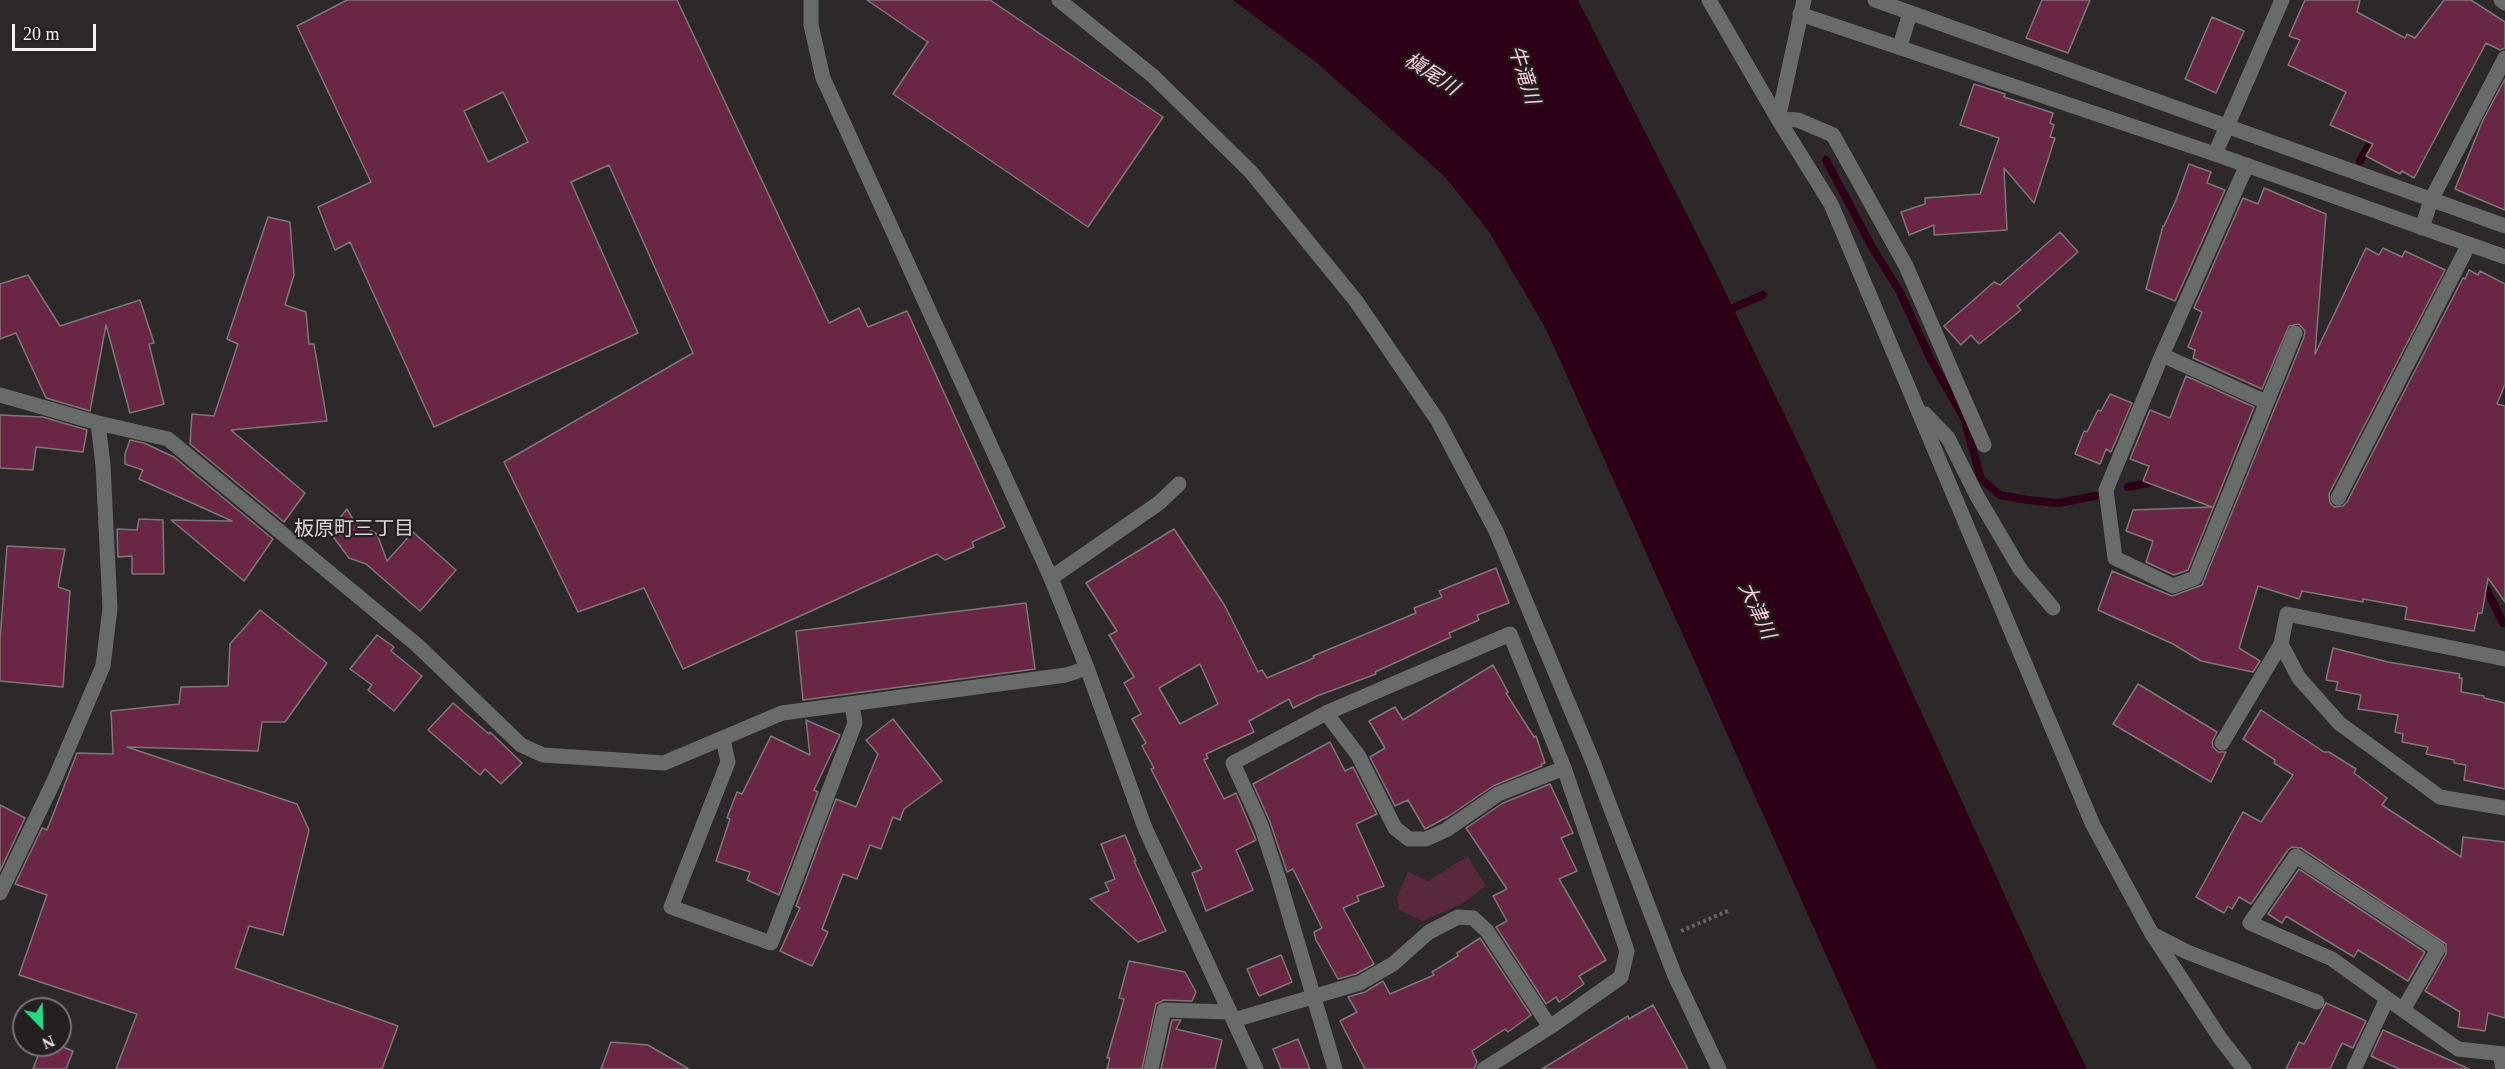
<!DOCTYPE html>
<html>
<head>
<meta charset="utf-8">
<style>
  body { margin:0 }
  #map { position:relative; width:2505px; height:1069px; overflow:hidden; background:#2d282a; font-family:"Times New Roman",serif }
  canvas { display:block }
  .north { position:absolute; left:12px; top:997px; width:60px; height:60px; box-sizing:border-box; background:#241f20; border:2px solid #777374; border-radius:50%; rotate:157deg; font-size:16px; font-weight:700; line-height:24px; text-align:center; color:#f4f1f2 }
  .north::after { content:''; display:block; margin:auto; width:21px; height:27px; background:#28d885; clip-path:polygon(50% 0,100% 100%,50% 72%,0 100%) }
  .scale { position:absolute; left:12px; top:24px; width:84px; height:27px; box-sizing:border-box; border:3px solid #f4f1f2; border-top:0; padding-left:8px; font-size:18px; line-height:21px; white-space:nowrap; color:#f4f1f2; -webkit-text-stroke:4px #241f20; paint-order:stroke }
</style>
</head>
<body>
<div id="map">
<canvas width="2505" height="1069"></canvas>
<div class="north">N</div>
<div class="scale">20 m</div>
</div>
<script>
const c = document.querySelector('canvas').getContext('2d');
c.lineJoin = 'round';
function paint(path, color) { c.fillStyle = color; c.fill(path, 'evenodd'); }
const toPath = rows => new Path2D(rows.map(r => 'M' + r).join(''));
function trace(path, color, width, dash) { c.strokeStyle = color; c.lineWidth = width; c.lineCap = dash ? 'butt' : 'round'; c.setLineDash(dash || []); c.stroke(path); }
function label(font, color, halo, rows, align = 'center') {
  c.font = font + ' "Times New Roman","Noto Sans JP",serif'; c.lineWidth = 4.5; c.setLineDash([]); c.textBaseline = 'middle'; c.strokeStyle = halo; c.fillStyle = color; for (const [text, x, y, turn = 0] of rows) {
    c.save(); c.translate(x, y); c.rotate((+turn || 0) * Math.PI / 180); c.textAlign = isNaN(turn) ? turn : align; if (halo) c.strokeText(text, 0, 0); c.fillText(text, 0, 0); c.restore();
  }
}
paint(toPath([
  [1468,856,1486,886,1462,904,1423,921,1399,910,1397,897,1408,872,1428,881]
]), '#58283c');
paint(toPath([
  [1233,0,1578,0,1707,254,1804,455,2044,981,2087,1069,1877,1069,1546,329,1488,230,1444,176,1317,63]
]), '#2e0017');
trace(toPath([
  [1826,160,1872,247,1900,292,1931,360,1964,418,1981,479,2000,495,2028,500,2058,503,2095,496],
  [2360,161,2376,133],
  [1724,312,1763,295],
  [2128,487,2157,481],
  [2478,581,2487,590,2503,623]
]), '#2e0017', 8);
const building = toPath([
  [347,0,677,0,829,323,859,308,868,327,907,311,1005,527,972,542,974,547,945,560,937,554,683,669,644,588,578,612,504,462,693,353,609,165,571,182,638,333,434,427,350,242,335,250,318,207,371,182,297,26,347,0],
  [503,92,528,142,488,162,464,111,503,92],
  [867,0,990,0,1163,117,1088,227,893,94,928,42,867,0],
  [2042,0,2090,0,2068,53,2026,38,2042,0],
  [2305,0,2360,0,2357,12,2405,38,2407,34,2415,38,2444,0,2471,0,2505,22,2505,48,2500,50,2486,43,2414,178,2402,171,2400,174,2366,156,2373,144,2330,125,2346,92,2288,65,2300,40,2289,36,2305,0],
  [2212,17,2244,31,2216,93,2185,79,2212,17],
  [2505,79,2505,210,2455,189,2483,120,2505,79],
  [1974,84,2005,94,2004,97,2053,113,2050,123,2054,125,2050,137,2055,138,2034,203,2004,168,2007,230,1934,235,1934,225,1909,235,1901,212,1925,204,1925,198,1980,194,1999,138,1960,125,1974,84],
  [2189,164,2211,172,2207,183,2225,190,2175,301,2146,289,2163,226,2164,226,2176,200,2189,164],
  [2264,188,2326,214,2315,354,2366,248,2379,255,2383,248,2402,257,2405,251,2445,270,2329,494,2330,503,2334,507,2343,506,2347,502,2463,278,2465,279,2469,270,2478,275,2480,271,2505,284,2505,384,2497,404,2505,406,2505,602,2488,578,2482,613,2478,613,2474,631,2405,619,2407,607,2363,599,2363,602,2302,591,2299,599,2258,586,2239,648,2260,661,2253,672,2201,661,2173,644,2098,610,2112,571,2172,596,2202,585,2304,337,2305,331,2299,324,2289,326,2262,389,2193,358,2195,350,2188,347,2202,312,2194,308,2243,198,2258,204,2264,188],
  [268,217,290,222,294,275,285,305,306,312,309,344,314,344,327,421,231,430,305,493,284,522,190,444,192,414,214,416,238,344,227,339,268,217],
  [2060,232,2078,252,2017,306,2021,310,1979,344,1971,335,1961,345,1944,326,1994,282,2000,285,2060,232],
  [28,275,60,326,140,300,154,343,149,344,164,404,130,413,106,325,90,411,46,398,16,333,0,339,0,284,28,275],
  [2186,376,2254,407,2188,570,2174,575,2146,562,2153,541,2126,531,2133,510,2212,507,2143,481,2149,466,2130,459,2150,410,2170,418,2186,376],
  [2110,394,2132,403,2111,452,2106,449,2100,464,2075,454,2084,431,2087,432,2098,410,2101,411,2110,394],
  [0,415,43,417,87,430,83,452,36,447,33,470,0,468,0,415],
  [130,440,144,443,174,457,273,539,244,581,171,520,232,521,139,479,143,470,125,464,125,454,130,440],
  [347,509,354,521,377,534,387,561,413,532,456,570,420,611,366,564,349,558,329,531,347,509],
  [139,519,163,520,164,574,132,574,132,556,118,557,117,529,137,530,139,519],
  [1174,529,1225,606,1258,672,1262,670,1267,678,1314,658,1313,656,1416,613,1414,608,1442,597,1439,591,1496,568,1509,603,1477,615,1479,620,1449,633,1451,637,1375,672,1376,674,1317,696,1293,708,1289,699,1249,721,1254,732,1206,754,1208,758,1204,760,1224,799,1236,793,1256,840,1236,850,1253,890,1206,911,1192,873,1202,869,1151,769,1154,768,1142,746,1146,743,1132,719,1141,714,1124,683,1134,677,1109,635,1117,631,1086,583,1174,529],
  [1200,664,1218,704,1180,724,1159,688,1200,664],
  [7,546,65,549,58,587,70,591,63,687,0,681,0,640,7,546],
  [1026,603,1035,669,803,700,796,631,1026,603],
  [260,610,327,663,285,722,262,722,258,751,127,747,297,804,309,830,283,935,249,926,235,968,398,1026,382,1069,116,1069,137,1014,19,975,47,895,15,884,42,828,47,830,77,753,113,754,111,711,179,704,181,687,228,686,230,644,260,610],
  [377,635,394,647,391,651,422,676,394,711,368,690,372,685,350,669,377,635],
  [2333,648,2388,662,2460,674,2459,678,2462,678,2461,692,2484,696,2484,698,2505,703,2505,789,2464,780,2466,765,2454,763,2454,760,2426,754,2428,747,2402,742,2403,734,2395,732,2398,715,2358,709,2361,695,2336,690,2338,682,2326,680,2333,648],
  [1493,665,1508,692,1506,693,1534,737,1536,736,1545,763,1541,764,1542,766,1493,786,1449,816,1425,829,1408,800,1395,806,1370,757,1385,748,1369,721,1395,707,1403,720,1493,665],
  [2138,684,2217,732,2212,742,2213,747,2218,752,2226,752,2211,782,2113,724,2138,684],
  [453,703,489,734,490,732,522,763,501,784,485,769,480,775,428,730,453,703],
  [2261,710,2324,752,2329,752,2356,769,2354,773,2387,798,2382,805,2461,857,2463,837,2505,842,2505,1018,2488,1013,2485,1031,2458,1027,2460,1012,2425,991,2446,954,2446,944,2301,848,2292,847,2288,850,2251,904,2239,897,2232,909,2228,906,2224,913,2196,897,2243,812,2261,822,2293,775,2274,763,2275,760,2243,739,2261,710],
  [893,719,942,781,904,809,900,820,893,817,881,849,870,845,857,879,843,874,822,929,828,932,812,966,780,951,800,908,796,906,836,799,856,807,878,754,866,740,893,719],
  [806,720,840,735,814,790,818,792,779,895,747,880,750,872,716,861,730,819,727,818,737,792,742,794,771,736,810,755,806,720],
  [1330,742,1345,771,1353,767,1377,814,1356,824,1384,886,1357,896,1359,901,1343,908,1374,964,1356,974,1338,979,1316,940,1314,932,1322,928,1293,869,1287,872,1270,822,1253,784,1330,742],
  [1550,784,1573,833,1561,838,1577,871,1559,879,1606,960,1579,976,1584,984,1559,1002,1556,997,1546,1004,1496,927,1507,921,1493,896,1507,889,1466,828,1503,803,1550,784],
  [0,805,25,818,0,871,0,805],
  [1125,835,1136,861,1134,861,1166,931,1138,942,1090,899,1109,891,1105,883,1115,879,1101,844,1125,835],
  [2299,869,2425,952,2408,981,2358,950,2354,957,2286,916,2282,923,2268,914,2299,869],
  [1480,938,1531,1015,1508,1032,1505,1029,1472,1051,1477,1062,1474,1069,1365,1069,1340,1021,1357,1012,1348,997,1365,992,1383,981,1390,994,1434,975,1432,972,1458,956,1457,953,1480,938],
  [1281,955,1292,982,1259,996,1247,969,1281,955],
  [1129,961,1185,972,1196,992,1192,1001,1164,1000,1156,1004,1142,1069,1107,1069,1110,1058,1107,1058,1124,999,1119,998,1129,961],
  [2326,1003,2366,1021,2353,1048,2342,1043,2330,1069,2286,1069,2299,1042,2304,1044,2326,1003],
  [1653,1005,1688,1069,1542,1069,1628,1016,1629,1019,1653,1005],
  [1172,1020,1181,1020,1176,1029,1222,1040,1215,1069,1161,1069,1172,1020],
  [2383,1030,2469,1069,2399,1069,2371,1056,2383,1030],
  [1298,1039,1310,1069,1281,1069,1273,1049,1298,1039],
  [611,1042,648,1045,689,1069,601,1069,611,1042],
  [42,1045,58,1045,73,1051,66,1069,33,1069,42,1045]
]);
paint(building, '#6a2745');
trace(building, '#7e7779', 1.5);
trace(toPath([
  [1681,931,1730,910]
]), '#696566', 4, [3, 3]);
trace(toPath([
  [1778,119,1798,120,1833,135,1906,266,1984,445],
  [2222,743,2281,644],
  [2152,934,2187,952,2317,1002],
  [2354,1069,2387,999]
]), '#696b6a', 15);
trace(toPath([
  [1059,0,1153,76,1251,172,1356,301,1438,421,1496,531,1593,762,1675,976,1719,1069],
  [1709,0,1778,119,1831,204,2093,825,2152,934,2220,1038,2244,1069],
  [1875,0,2505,226],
  [2501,0,2505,3],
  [1800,14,2215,154,2505,257],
  [1900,46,1910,13],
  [1778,119,1804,0],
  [2215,154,2282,0],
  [2247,165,2162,355,2106,490,2115,558,2173,586,2195,578,2295,333],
  [2422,228,2431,200,2505,58],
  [2162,355,2266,402],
  [0,395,98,423,103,465,110,608,103,666,54,781,0,893],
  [1925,414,1948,438,1977,496,2020,569,2053,608],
  [98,423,168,439,417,645,521,745,543,755,664,763,782,713,1066,675,1087,668],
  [2338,498,2469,244],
  [1051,578,1159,503,1179,484],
  [2505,659,2287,614,2281,644,2299,678,2339,723,2440,797,2505,808],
  [1326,713,1358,755,1395,828,1409,839,1426,839,1446,830,1498,794,1564,768],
  [723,739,728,762,671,907,771,943,855,723,852,705],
  [2403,1010,2438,949,2296,856,2250,923,2332,959,2403,1010,2458,1049,2505,1054],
  [1234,1020,1360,983,1393,964,1429,932,1458,917,1473,918,1487,931,1550,1027],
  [2500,1054,2503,1069],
  [1151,1069,1164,1010,1230,1012],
  [1335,1069,1279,880,1261,825,1233,763,1326,713,1510,634,1564,768,1627,951,1621,977,1550,1027,1484,1069]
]), '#696b6a', 15);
trace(toPath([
  [811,0,811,25,823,78,1051,578,1087,668,1145,828,1256,1069]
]), '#696b6a', 15);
label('italic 20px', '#fbcfde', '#241f20', [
  ["槇尾川",1431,75,33],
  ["牛滝川",1523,75,72],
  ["大津川",1756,611,65]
]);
label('20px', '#ded7d9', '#241f20', [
  ["板原町三丁目",354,530]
]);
</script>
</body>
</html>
